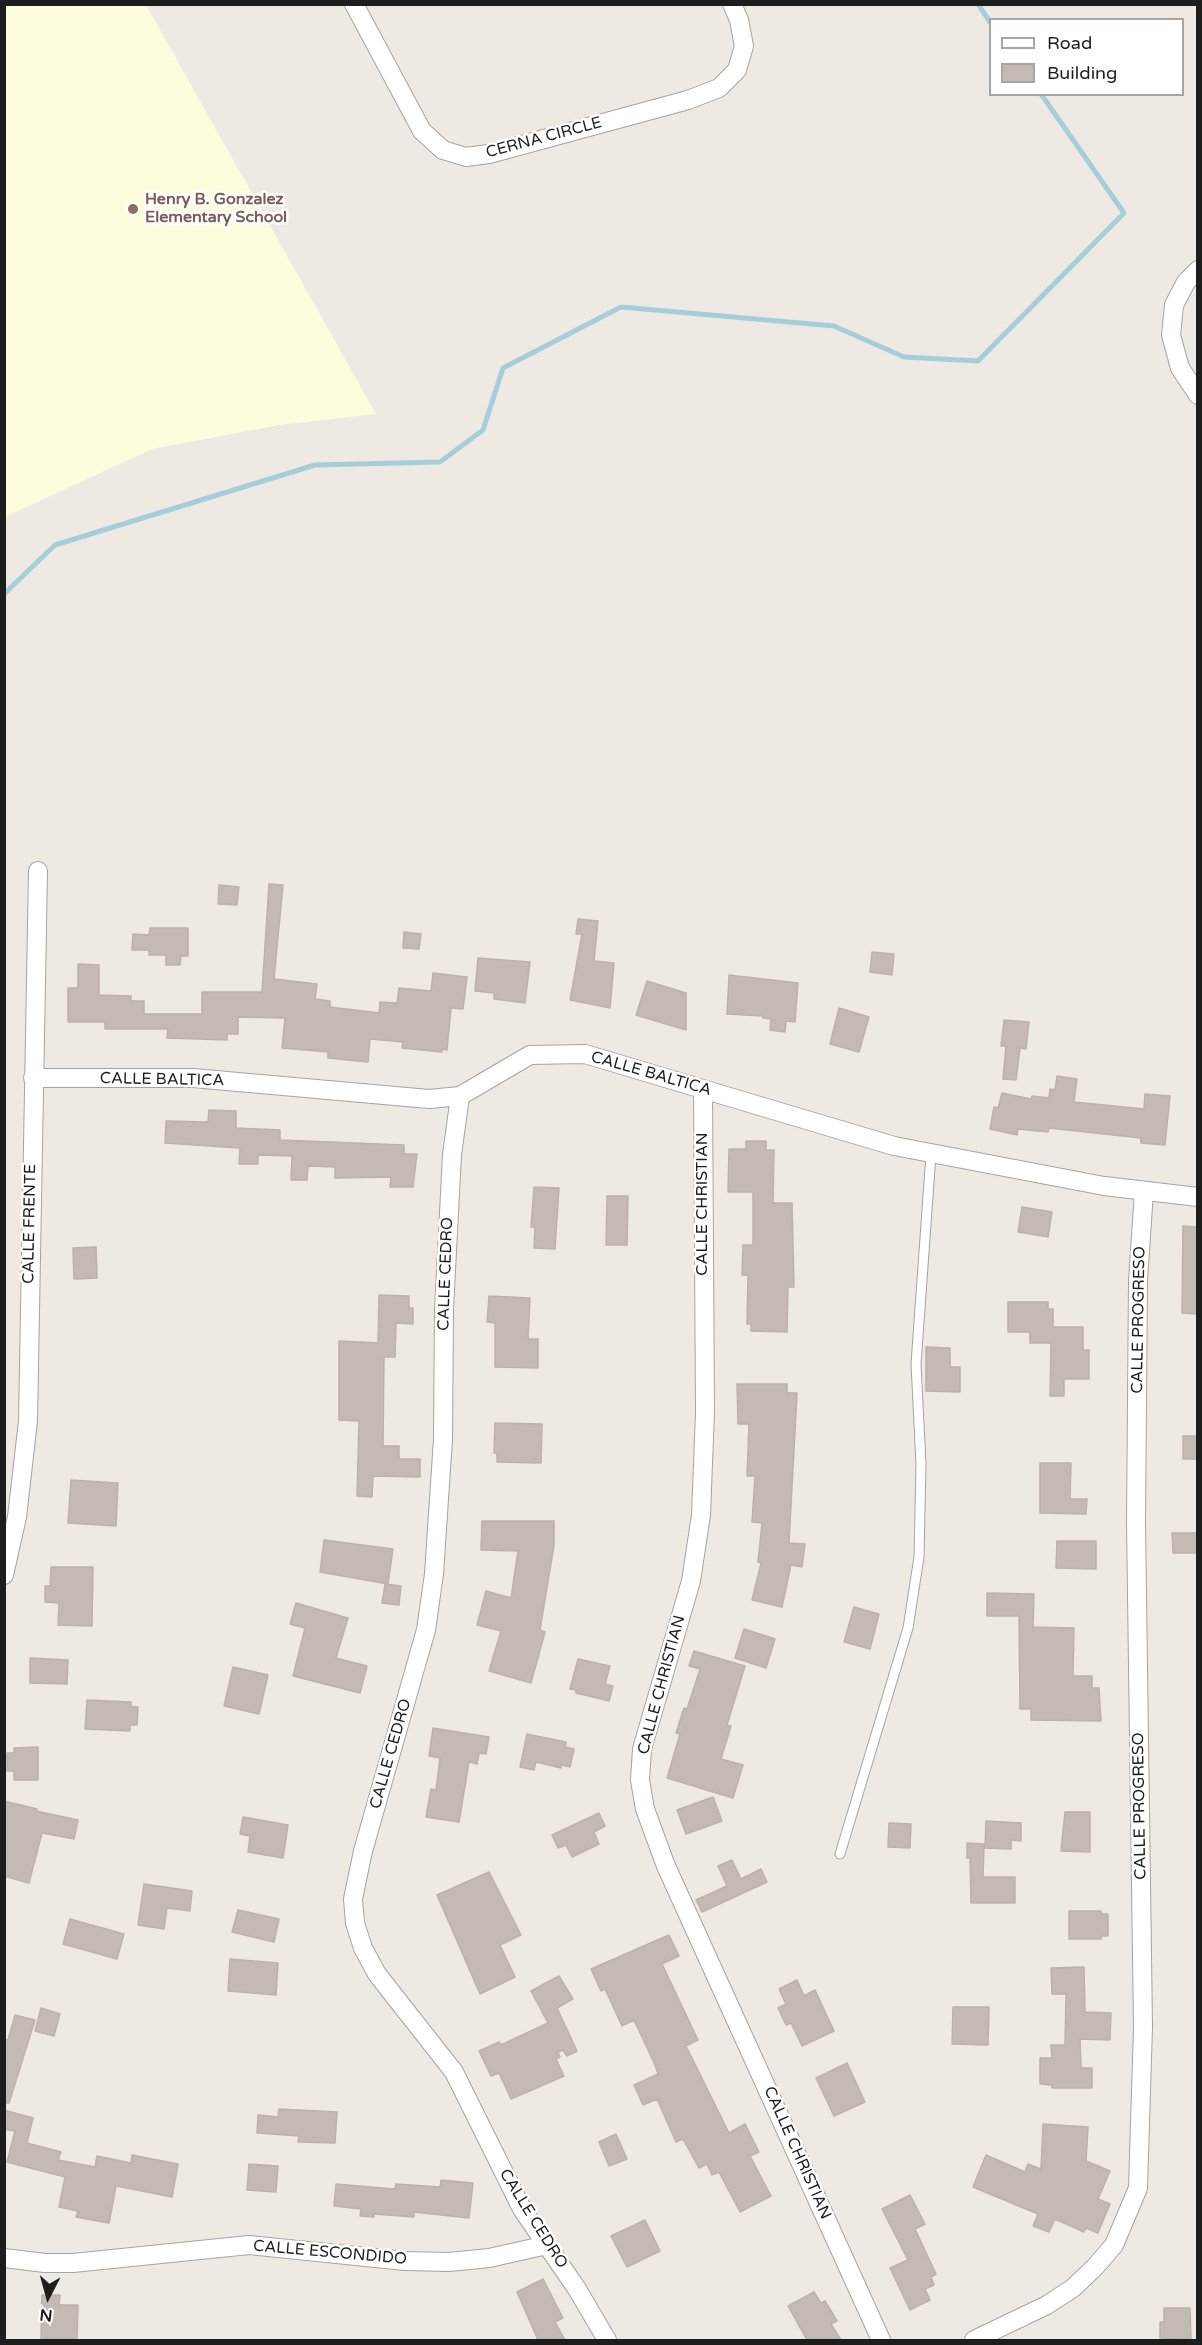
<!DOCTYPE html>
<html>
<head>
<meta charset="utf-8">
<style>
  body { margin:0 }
  #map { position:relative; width:1202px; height:2345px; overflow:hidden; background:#eeeae3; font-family:"Varela Round",sans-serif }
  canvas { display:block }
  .frame { position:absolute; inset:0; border:6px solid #1d1d1d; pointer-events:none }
  .legend { position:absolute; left:989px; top:18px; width:195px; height:78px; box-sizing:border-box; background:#fff; border:2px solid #a5a5a5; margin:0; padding:8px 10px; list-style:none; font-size:18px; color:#1d1d1d }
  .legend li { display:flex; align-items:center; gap:12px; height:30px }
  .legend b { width:30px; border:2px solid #a5a5a5 }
  .north { position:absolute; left:18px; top:2267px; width:60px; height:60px; -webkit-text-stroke:4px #fff; paint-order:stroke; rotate:186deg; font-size:16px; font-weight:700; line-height:24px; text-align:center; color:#1d1d1d }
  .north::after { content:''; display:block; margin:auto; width:21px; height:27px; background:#1d1d1d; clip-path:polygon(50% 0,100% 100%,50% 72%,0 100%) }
</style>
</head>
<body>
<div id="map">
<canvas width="1202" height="2345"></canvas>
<div class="frame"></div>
<ul class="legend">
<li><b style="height:8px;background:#fff"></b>Road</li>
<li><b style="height:16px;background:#c2bab3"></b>Building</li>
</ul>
<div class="north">N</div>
</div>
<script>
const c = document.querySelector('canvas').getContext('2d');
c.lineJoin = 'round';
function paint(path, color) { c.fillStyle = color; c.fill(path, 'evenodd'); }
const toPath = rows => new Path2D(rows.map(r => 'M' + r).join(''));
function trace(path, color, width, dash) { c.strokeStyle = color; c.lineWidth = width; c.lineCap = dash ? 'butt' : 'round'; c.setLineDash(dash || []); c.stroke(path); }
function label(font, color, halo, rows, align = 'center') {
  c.font = font + ' "Varela Round",sans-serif'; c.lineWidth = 5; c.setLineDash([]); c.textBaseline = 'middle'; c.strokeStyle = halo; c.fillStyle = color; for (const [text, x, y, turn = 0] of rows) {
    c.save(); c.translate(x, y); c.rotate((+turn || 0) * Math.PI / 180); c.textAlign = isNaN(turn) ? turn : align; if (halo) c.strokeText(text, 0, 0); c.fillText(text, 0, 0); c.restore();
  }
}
paint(toPath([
  [5,4,146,5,376,414,279,425,152,449,5,517]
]), '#fdfddd');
trace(toPath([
  [978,4,990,22],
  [4,594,55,545,315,465,440,462,483,430,503,368,621,307,834,326,904,357,978,361,1124,213,1041,94]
]), '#a6ced9', 5);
const building = toPath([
  [269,884,283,885,274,979,317,984,315,999,330,1001,330,1007,379,1013,380,1002,397,1003,399,988,431,991,433,973,467,977,463,1009,451,1008,447,1050,442,1049,442,1052,402,1048,403,1042,370,1039,368,1062,328,1058,328,1052,282,1048,285,1018,238,1017,238,1034,227,1034,227,1040,167,1038,168,1029,105,1029,105,1022,68,1022,68,988,78,988,78,964,99,965,99,995,131,996,131,1001,144,1001,144,1014,202,1014,202,992,262,992,269,884],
  [219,885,239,887,237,905,218,904,219,885],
  [578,919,598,921,594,961,614,963,610,1008,570,1000,582,934,576,934,578,919],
  [150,928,188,928,188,956,181,956,180,965,166,965,166,955,149,955,149,950,132,950,133,934,149,935,150,928],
  [404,932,421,934,419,949,403,948,404,932],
  [872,952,894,954,892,975,870,972,872,952],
  [478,958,530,962,525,1003,494,999,494,993,475,991,478,958],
  [729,975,798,983,795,1022,786,1021,785,1032,770,1030,771,1019,763,1018,763,1016,727,1014,729,975],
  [647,981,686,993,686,1030,636,1015,647,981],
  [839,1008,869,1017,859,1052,830,1044,839,1008],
  [1004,1020,1029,1022,1026,1049,1020,1048,1016,1080,1003,1079,1006,1046,1001,1046,1004,1020],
  [1057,1076,1077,1079,1074,1102,1144,1109,1145,1094,1170,1096,1165,1145,1141,1143,1141,1138,1049,1128,1048,1132,1018,1129,1017,1135,990,1129,994,1107,998,1108,1002,1093,1031,1099,1032,1096,1049,1098,1050,1089,1055,1090,1057,1076],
  [209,1110,236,1111,236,1128,280,1130,280,1140,404,1145,404,1154,417,1154,413,1187,390,1187,391,1177,335,1178,335,1167,308,1166,307,1180,291,1180,292,1156,258,1155,258,1164,239,1164,240,1148,165,1143,166,1121,208,1122,209,1110],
  [746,1141,766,1141,766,1150,774,1150,773,1203,792,1203,794,1287,788,1287,787,1332,751,1331,751,1324,747,1324,748,1275,742,1275,743,1245,753,1245,753,1192,728,1192,729,1149,746,1149,746,1141],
  [534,1187,559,1188,555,1249,534,1248,535,1227,531,1227,534,1187],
  [607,1196,628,1196,627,1245,606,1245,607,1196],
  [1022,1207,1052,1212,1048,1237,1018,1232,1022,1207],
  [1183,1226,1197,1227,1197,1314,1182,1313,1183,1226],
  [96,1247,97,1278,74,1279,73,1248,96,1247],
  [379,1295,409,1296,409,1308,413,1308,413,1324,396,1323,395,1357,384,1357,383,1446,399,1446,399,1459,420,1459,420,1477,373,1476,372,1497,357,1496,359,1421,339,1420,339,1341,378,1343,379,1295],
  [489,1296,530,1298,528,1339,538,1339,538,1368,495,1367,495,1323,487,1322,489,1296],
  [1008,1302,1048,1302,1048,1309,1053,1309,1053,1327,1083,1327,1083,1350,1089,1350,1089,1379,1064,1379,1064,1396,1050,1396,1051,1343,1030,1343,1030,1332,1008,1332,1008,1302],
  [926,1347,950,1348,950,1367,960,1367,960,1392,926,1391,926,1347],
  [737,1384,787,1384,787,1393,797,1393,789,1543,805,1544,802,1567,791,1565,782,1607,752,1600,761,1563,758,1562,762,1523,752,1522,755,1476,747,1476,749,1424,738,1424,737,1384],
  [495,1423,542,1424,541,1463,497,1462,497,1453,494,1453,495,1423],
  [1183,1436,1197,1436,1197,1459,1183,1459,1183,1436],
  [1040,1463,1071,1463,1070,1499,1087,1499,1086,1514,1040,1513,1040,1463],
  [71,1480,118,1483,116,1526,68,1523,71,1480],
  [482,1521,554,1521,554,1546,540,1630,545,1632,531,1683,489,1671,501,1631,477,1625,486,1591,511,1598,518,1551,481,1550,482,1521],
  [1172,1533,1197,1533,1197,1553,1173,1553,1172,1533],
  [324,1540,393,1549,388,1584,320,1572,324,1540],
  [1057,1541,1096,1541,1096,1569,1056,1568,1057,1541],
  [51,1567,93,1567,92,1626,58,1625,59,1603,45,1602,45,1586,50,1586,51,1567],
  [385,1584,401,1586,399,1605,382,1603,385,1584],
  [987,1593,1034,1594,1033,1627,1074,1628,1073,1676,1092,1676,1092,1688,1099,1688,1101,1721,1031,1720,1031,1709,1020,1709,1019,1616,987,1616,987,1593],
  [296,1603,348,1618,336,1658,367,1666,360,1693,293,1676,305,1628,290,1624,296,1603],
  [854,1607,879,1614,870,1649,844,1642,854,1607],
  [744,1629,775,1639,766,1668,735,1658,744,1629],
  [694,1651,745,1666,727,1725,731,1726,721,1759,743,1765,733,1798,667,1778,680,1734,676,1733,684,1708,687,1709,700,1669,689,1666,694,1651],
  [30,1658,68,1660,67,1684,30,1683,30,1658],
  [578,1659,610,1666,605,1684,613,1686,609,1701,576,1693,576,1690,570,1689,578,1659],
  [233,1667,268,1675,259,1714,224,1706,233,1667],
  [87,1700,131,1702,131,1707,138,1707,137,1725,130,1725,130,1731,85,1729,87,1700],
  [433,1728,489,1737,486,1754,479,1753,477,1764,469,1762,459,1822,426,1817,431,1789,436,1790,440,1758,429,1756,433,1728],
  [527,1734,566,1742,565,1747,574,1749,570,1767,561,1765,561,1768,536,1762,534,1770,520,1767,527,1734],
  [38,1747,38,1780,14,1780,14,1771,7,1771,7,1753,14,1753,14,1748,38,1747],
  [713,1797,722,1821,686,1834,677,1810,713,1797],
  [4,1801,37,1809,36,1811,78,1820,74,1839,42,1833,29,1883,4,1876,4,1801],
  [1065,1812,1090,1812,1090,1852,1061,1851,1065,1812],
  [599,1813,605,1826,594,1832,599,1844,572,1857,566,1845,558,1848,552,1835,599,1813],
  [243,1817,288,1825,283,1858,248,1852,250,1836,240,1834,243,1817],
  [986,1821,1021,1823,1021,1841,1011,1840,1011,1849,985,1848,986,1821],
  [889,1823,911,1824,910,1848,888,1847,889,1823],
  [967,1843,984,1844,983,1877,1015,1877,1015,1903,971,1903,970,1858,967,1858,967,1843],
  [732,1860,741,1879,761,1869,767,1882,702,1912,696,1900,727,1886,718,1866,732,1860],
  [489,1872,521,1935,500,1945,515,1977,480,1994,437,1895,489,1872],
  [144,1884,192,1891,190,1911,167,1908,164,1929,138,1925,144,1884],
  [238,1910,279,1919,274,1942,232,1932,238,1910],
  [1069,1911,1101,1911,1101,1914,1108,1914,1108,1936,1101,1936,1101,1939,1069,1939,1069,1911],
  [70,1919,124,1934,117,1959,63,1944,70,1919],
  [669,1935,679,1956,662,1964,698,2040,686,2046,729,2133,745,2124,759,2152,750,2156,771,2196,740,2212,719,2172,712,2175,707,2164,699,2168,683,2139,676,2142,657,2099,643,2105,634,2085,658,2074,655,2065,634,2020,622,2026,605,1989,601,1991,591,1969,669,1935],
  [230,1959,278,1963,276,1995,228,1991,230,1959],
  [1084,1967,1085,2012,1111,2013,1110,2040,1080,2039,1081,2068,1092,2068,1092,2088,1052,2088,1052,2085,1040,2084,1040,2058,1052,2058,1051,2045,1065,2045,1066,1994,1052,1994,1051,1968,1084,1967],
  [559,1976,573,1999,557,2008,577,2051,567,2056,563,2050,558,2052,560,2057,556,2059,564,2076,511,2099,499,2073,491,2076,479,2051,499,2042,501,2045,548,2023,531,1991,559,1976],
  [797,1980,804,1996,815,1990,834,2031,802,2046,791,2023,786,2025,778,2008,786,2004,779,1989,797,1980],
  [953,2007,989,2007,988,2045,952,2044,953,2007],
  [41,2008,60,2014,54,2036,35,2031,41,2008],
  [15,2015,35,2020,9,2103,4,2103,4,2039,8,2040,15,2015],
  [847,2063,865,2102,834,2116,816,2078,847,2063],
  [279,2109,337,2112,335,2143,298,2142,299,2136,257,2133,258,2115,278,2117,279,2109],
  [4,2110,33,2118,27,2143,61,2152,58,2160,95,2167,97,2156,131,2163,132,2155,178,2164,172,2197,116,2186,109,2223,76,2217,78,2211,59,2207,65,2177,7,2162,15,2131,4,2129,4,2110],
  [1043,2124,1088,2127,1086,2161,1110,2171,1098,2199,1110,2204,1098,2233,1086,2228,1084,2232,1055,2219,1049,2232,1033,2226,1038,2214,973,2187,986,2155,1025,2172,1028,2164,1041,2169,1043,2124],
  [616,2134,627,2159,609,2166,599,2142,616,2134],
  [249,2164,278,2166,276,2192,247,2190,249,2164],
  [441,2180,473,2183,469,2218,414,2212,414,2217,374,2214,374,2217,360,2216,361,2209,334,2206,336,2184,395,2189,396,2184,440,2187,441,2180],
  [910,2195,925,2224,915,2229,936,2274,931,2277,934,2285,925,2289,930,2300,910,2310,890,2268,908,2260,882,2209,910,2195],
  [645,2220,660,2251,627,2267,611,2236,645,2220],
  [543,2279,563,2318,555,2322,565,2340,538,2340,517,2292,543,2279],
  [814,2292,821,2303,825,2301,837,2321,831,2324,841,2340,807,2340,788,2306,814,2292],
  [42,2295,60,2295,59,2305,78,2305,77,2340,41,2340,42,2295],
  [1164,2308,1190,2308,1191,2340,1160,2338,1160,2322,1164,2322,1164,2308]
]);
paint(building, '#c2bab3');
trace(building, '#bfb1a7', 1.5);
const service = toPath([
  [840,1854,908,1628,919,1557,921,1464,916,1364,931,1154]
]);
const minor = toPath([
  [354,4,422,131,443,150,466,157,489,154,688,100,719,88,737,70,744,46,739,20,732,4],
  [1198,270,1186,282,1174,305,1171,335,1180,368,1198,395],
  [33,1078,193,1078,429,1099,460,1096,530,1055,585,1054,894,1146,1104,1186,1198,1197],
  [703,1089,705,1412,701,1515,691,1581,642,1749,640,1780,645,1809,666,1866,881,2340],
  [460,1096,452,1155,444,1309,443,1439,434,1574,426,1630,363,1851,353,1899,355,1923,363,1948,377,1974,454,2072,522,2209,577,2289,607,2340],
  [4,1575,17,1517,28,1421,38,871],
  [4,2258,45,2263,73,2263,249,2245,405,2261,449,2262,489,2258,547,2245],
  [974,2340,1047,2305,1073,2288,1095,2267,1114,2245,1138,2188,1143,2027,1136,1522,1138,1281,1144,1191]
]);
trace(service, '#a4a4a4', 11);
trace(minor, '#a4a4a4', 20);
trace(service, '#fff', 9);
trace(minor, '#fff', 18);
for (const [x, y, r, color] of [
  [133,209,6,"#8d6e63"]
]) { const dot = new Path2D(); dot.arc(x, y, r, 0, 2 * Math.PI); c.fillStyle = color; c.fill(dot); trace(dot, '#fff', 2); }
label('16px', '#1d1d1d', '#fff', [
  ["CERNA CIRCLE",544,138,-15],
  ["CALLE BALTICA",651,1074,16],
  ["CALLE BALTICA",162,1080,1],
  ["CALLE CHRISTIAN",703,1204,-90],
  ["CALLE FRENTE",30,1224,-89],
  ["CALLE CEDRO",446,1274,-88],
  ["CALLE PROGRESO",1139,1320,-89],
  ["CALLE CHRISTIAN",662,1685,-75],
  ["CALLE CEDRO",391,1754,-74],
  ["CALLE PROGRESO",1140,1806,-91],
  ["CALLE CHRISTIAN",797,2153,66],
  ["CALLE CEDRO",533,2219,58],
  ["CALLE ESCONDIDO",330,2253,5]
]);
label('bold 16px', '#785e54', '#fff', [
  ["Henry B. Gonzalez",145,200],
  ["Elementary School",145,218]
], 'left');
</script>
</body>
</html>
